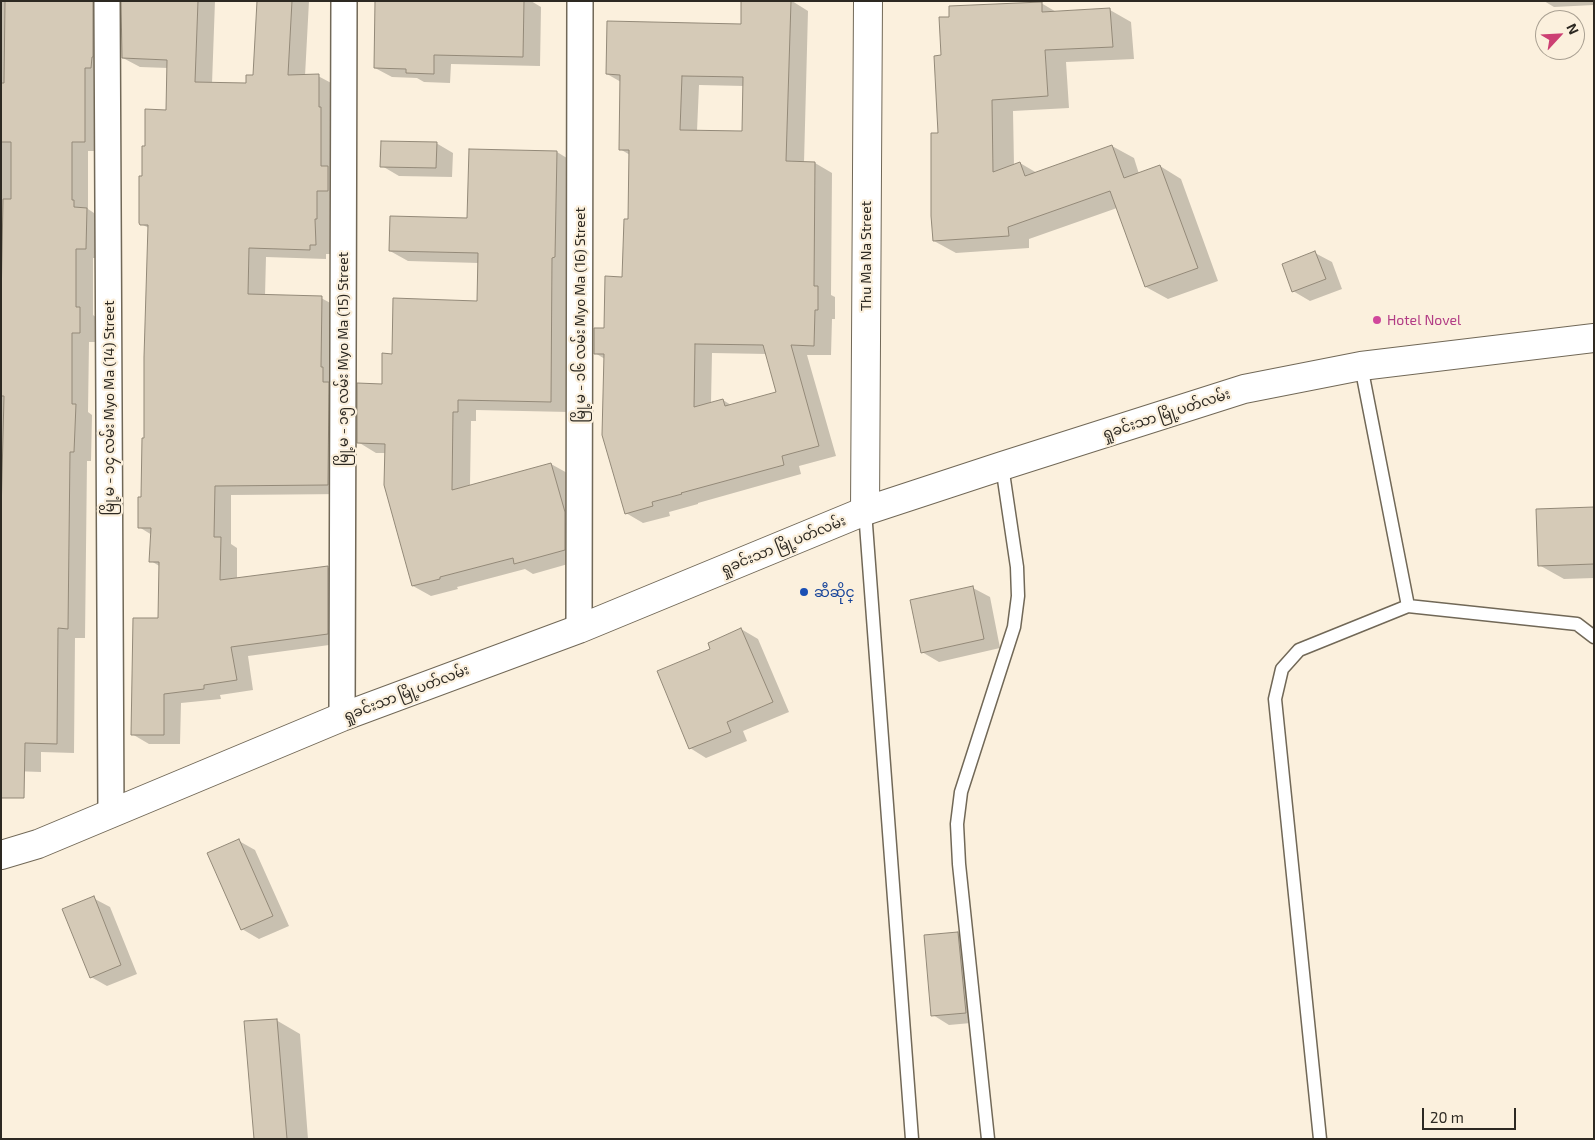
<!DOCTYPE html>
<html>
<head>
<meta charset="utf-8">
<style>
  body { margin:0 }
  #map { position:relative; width:1595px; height:1140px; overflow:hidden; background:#fbf0dd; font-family:"Exo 2",sans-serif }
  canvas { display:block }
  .frame { position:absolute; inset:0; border:2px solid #2d2922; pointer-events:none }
  .north { position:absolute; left:1535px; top:10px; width:50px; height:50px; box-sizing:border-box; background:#fbf0dd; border:1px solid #a9a092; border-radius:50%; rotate:65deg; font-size:14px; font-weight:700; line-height:20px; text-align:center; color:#2d2922 }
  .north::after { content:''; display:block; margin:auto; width:18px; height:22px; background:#cc4073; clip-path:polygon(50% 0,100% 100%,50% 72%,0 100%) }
  .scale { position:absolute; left:1422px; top:1108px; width:94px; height:22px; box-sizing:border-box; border:2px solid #2d2922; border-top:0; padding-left:6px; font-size:15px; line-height:18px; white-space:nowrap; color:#2d2922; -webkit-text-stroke:4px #fbf0dd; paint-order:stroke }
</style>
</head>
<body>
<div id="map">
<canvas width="1595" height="1140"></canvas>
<div class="frame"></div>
<div class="north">N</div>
<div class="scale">20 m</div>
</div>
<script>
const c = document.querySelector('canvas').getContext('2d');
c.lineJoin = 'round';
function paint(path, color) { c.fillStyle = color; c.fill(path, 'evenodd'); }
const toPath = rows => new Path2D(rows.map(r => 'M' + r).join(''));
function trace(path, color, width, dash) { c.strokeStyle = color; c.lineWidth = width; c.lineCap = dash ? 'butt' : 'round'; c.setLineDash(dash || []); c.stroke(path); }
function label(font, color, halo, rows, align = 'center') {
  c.font = font + ' "Exo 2","Noto Sans Myanmar",sans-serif'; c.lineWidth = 4.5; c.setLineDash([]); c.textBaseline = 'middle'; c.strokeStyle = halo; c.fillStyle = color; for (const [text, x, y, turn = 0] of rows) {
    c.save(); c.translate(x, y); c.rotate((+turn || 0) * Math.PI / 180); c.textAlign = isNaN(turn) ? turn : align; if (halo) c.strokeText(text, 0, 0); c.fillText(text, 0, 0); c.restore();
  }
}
paint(toPath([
  [1,1,114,1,101,151,88,151,88,209,103,219,102,258,93,258,93,315,97,318,97,342,89,342,88,412,92,415,91,461,87,461,85,638,75,638,74,753,41,752,41,772,13,771,4,474,1,474],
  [123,1,215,1,212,84,248,84,254,76,258,1,309,1,305,76,318,76,335,85,332,254,326,254,326,259,266,257,265,296,321,298,338,307,345,494,231,495,231,544,237,548,237,579,327,567,344,577,344,643,248,656,253,690,220,695,221,699,181,703,180,744,149,744,132,734,160,620,161,567,151,561,152,535,139,527,143,498,146,439,149,228,141,224,143,177,146,147,167,111,168,68,140,67,123,58],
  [377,1,531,1,541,7,540,66,451,64,450,83,424,82,417,78,392,77,375,68],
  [743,1,792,1,808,11,804,163,815,163,832,173,831,295,835,297,835,319,832,319,831,355,807,355,836,456,799,466,801,474,698,503,698,504,669,512,670,516,643,523,626,513,605,359,595,353,624,278,629,220,630,155,620,149,621,82,607,74,742,25],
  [699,85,744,86,744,132,697,131],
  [712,353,767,354,777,393,731,405,723,400,711,403],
  [1544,1,1594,1,1594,5,1554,7],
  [1041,3,1058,13,1110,10,1131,22,1134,59,1066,62,1069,108,1013,111,1014,166,1020,163,1037,173,1112,146,1134,158,1139,174,1160,166,1181,179,1218,281,1168,299,1146,287,1117,208,1029,239,1029,248,956,253,934,241,942,57],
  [436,143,453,153,452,177,399,176,382,166],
  [557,152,575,163,569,412,476,410,476,421,471,421,470,486,551,464,569,474,582,560,533,574,525,569,457,587,458,589,431,596,413,586,386,453,376,453,358,442,383,385,393,355,479,302,479,263,408,261,390,251,469,219],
  [1315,253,1332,262,1342,289,1310,301,1293,291],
  [1594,508,1594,578,1564,579,1539,565],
  [973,588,990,597,1000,648,939,662,922,652],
  [741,629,758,639,789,712,743,731,747,741,706,758,690,748,712,649],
  [239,841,255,850,289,926,259,939,242,929],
  [93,898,110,907,137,974,107,986,91,977],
  [958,933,974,943,982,1022,949,1025,933,1015],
  [276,1020,300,1034,308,1139,255,1139]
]), '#0003');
const building = toPath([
  [5,1,93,1,93,57,92,57,91,68,85,68,85,142,72,142,72,200,74,200,74,207,87,208,86,249,76,249,76,307,80,307,80,333,72,333,72,404,76,404,74,452,70,452,68,629,58,628,57,744,25,743,24,798,1,798,1,515,4,396,1,396,1,305,3,199,11,199,11,142,1,142,1,83,4,83,5,1],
  [121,1,198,1,195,82,246,83,246,75,253,75,257,1,292,1,288,75,319,74,319,107,321,107,321,166,328,166,328,191,317,191,317,219,315,219,316,245,310,245,310,250,249,248,248,294,322,296,321,367,323,367,323,382,329,382,328,485,215,486,214,537,221,537,220,580,328,566,328,634,231,647,237,680,204,685,204,689,164,694,164,735,131,735,133,618,158,618,159,562,149,562,151,528,138,528,138,497,141,497,142,438,144,438,144,357,148,225,140,225,139,223,139,176,142,176,142,146,145,146,145,109,166,110,167,60,122,58,121,1],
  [375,1,524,1,523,57,434,55,434,74,406,73,406,69,374,68,375,1],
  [741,1,791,1,786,161,815,162,814,286,818,286,818,310,815,310,814,346,791,345,819,446,782,456,784,465,681,493,682,494,652,502,653,506,625,514,602,435,604,354,594,354,594,328,604,328,605,276,622,277,624,219,628,219,629,150,619,150,620,75,606,74,607,21,741,24,741,1],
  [682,76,743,77,742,131,680,130,682,76],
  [695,344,763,345,776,392,725,406,723,399,694,407,695,344],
  [1042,2,1042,12,1110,8,1113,47,1045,50,1048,96,992,100,993,172,1020,162,1025,176,1112,145,1124,178,1160,165,1198,268,1145,287,1110,191,1008,227,1009,236,933,241,931,216,931,133,938,133,934,56,941,55,939,17,949,17,949,6,1042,2],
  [381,141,437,142,436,168,380,167,381,141],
  [469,149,557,151,555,257,552,258,551,402,458,400,458,412,453,412,452,490,551,463,565,512,565,550,514,564,513,558,440,577,440,579,412,586,384,485,385,444,357,443,357,383,382,384,382,353,392,354,393,298,477,301,478,253,389,251,390,216,467,218,469,149],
  [1315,251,1326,279,1292,292,1282,264,1315,251],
  [1594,507,1594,564,1538,566,1536,509,1594,507],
  [973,586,984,639,921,653,910,600,973,586],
  [741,628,773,702,727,722,731,732,689,749,657,671,710,649,708,643,741,628],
  [239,839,273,916,241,930,207,853,239,839],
  [94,896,121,965,90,978,62,909,94,896],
  [958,932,966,1013,931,1016,924,935,958,932],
  [277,1019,287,1139,254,1139,244,1021,277,1019]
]);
paint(building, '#d5cab7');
trace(building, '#938978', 1);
const service = toPath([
  [1361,366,1408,606,1577,624,1594,637],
  [865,511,912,1139],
  [988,1139,959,864,957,824,961,792,1014,627,1018,596,1017,567,1002,466],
  [1320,1139,1275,699,1282,669,1299,650,1408,606]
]);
const minor = toPath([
  [107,1,111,814],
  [579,629,580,1],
  [342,717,344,1]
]);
const tertiary = toPath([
  [865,511,868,1]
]);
const primary = toPath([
  [1,855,38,844,342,717,579,629,865,511,1002,466,1244,389,1361,366,1594,338]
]);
trace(service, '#716857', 15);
trace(minor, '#716857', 28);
trace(tertiary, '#716857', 30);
trace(primary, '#716857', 30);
trace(service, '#fff', 12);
trace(minor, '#fff', 25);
trace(tertiary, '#fff', 28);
trace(primary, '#fff', 28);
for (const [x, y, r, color] of [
  [1377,320,5,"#d1479c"],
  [804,592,5,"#1a4fb4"]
]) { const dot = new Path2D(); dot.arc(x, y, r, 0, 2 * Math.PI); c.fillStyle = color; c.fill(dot); trace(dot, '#fbf0dd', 2); }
label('14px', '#2d2922', '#fbf0dd', [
  ["Thu Ma Na Street",866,256,-90],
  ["မြို့မ - ၁၆ လမ်း Myo Ma (16) Street",580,315,-90],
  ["မြို့မ - ၁၅ လမ်း Myo Ma (15) Street",343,359,-90],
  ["မြို့မ - ၁၄ လမ်း Myo Ma (14) Street",109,408,-90],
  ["ရှုခင်းသာ မြို့ပတ်လမ်း",1166,414,-18],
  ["ရှုခင်းသာ မြို့ပတ်လမ်း",783,545,-22],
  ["ရှုခင်းသာ မြို့ပတ်လမ်း",406,693,-21]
]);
label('14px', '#b23c85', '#fbf0dd', [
  ["Hotel Novel",1387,320]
], 'left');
label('14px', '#164399', '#fbf0dd', [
  ["ဆီဆိုင္",814,592]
], 'left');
</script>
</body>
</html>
